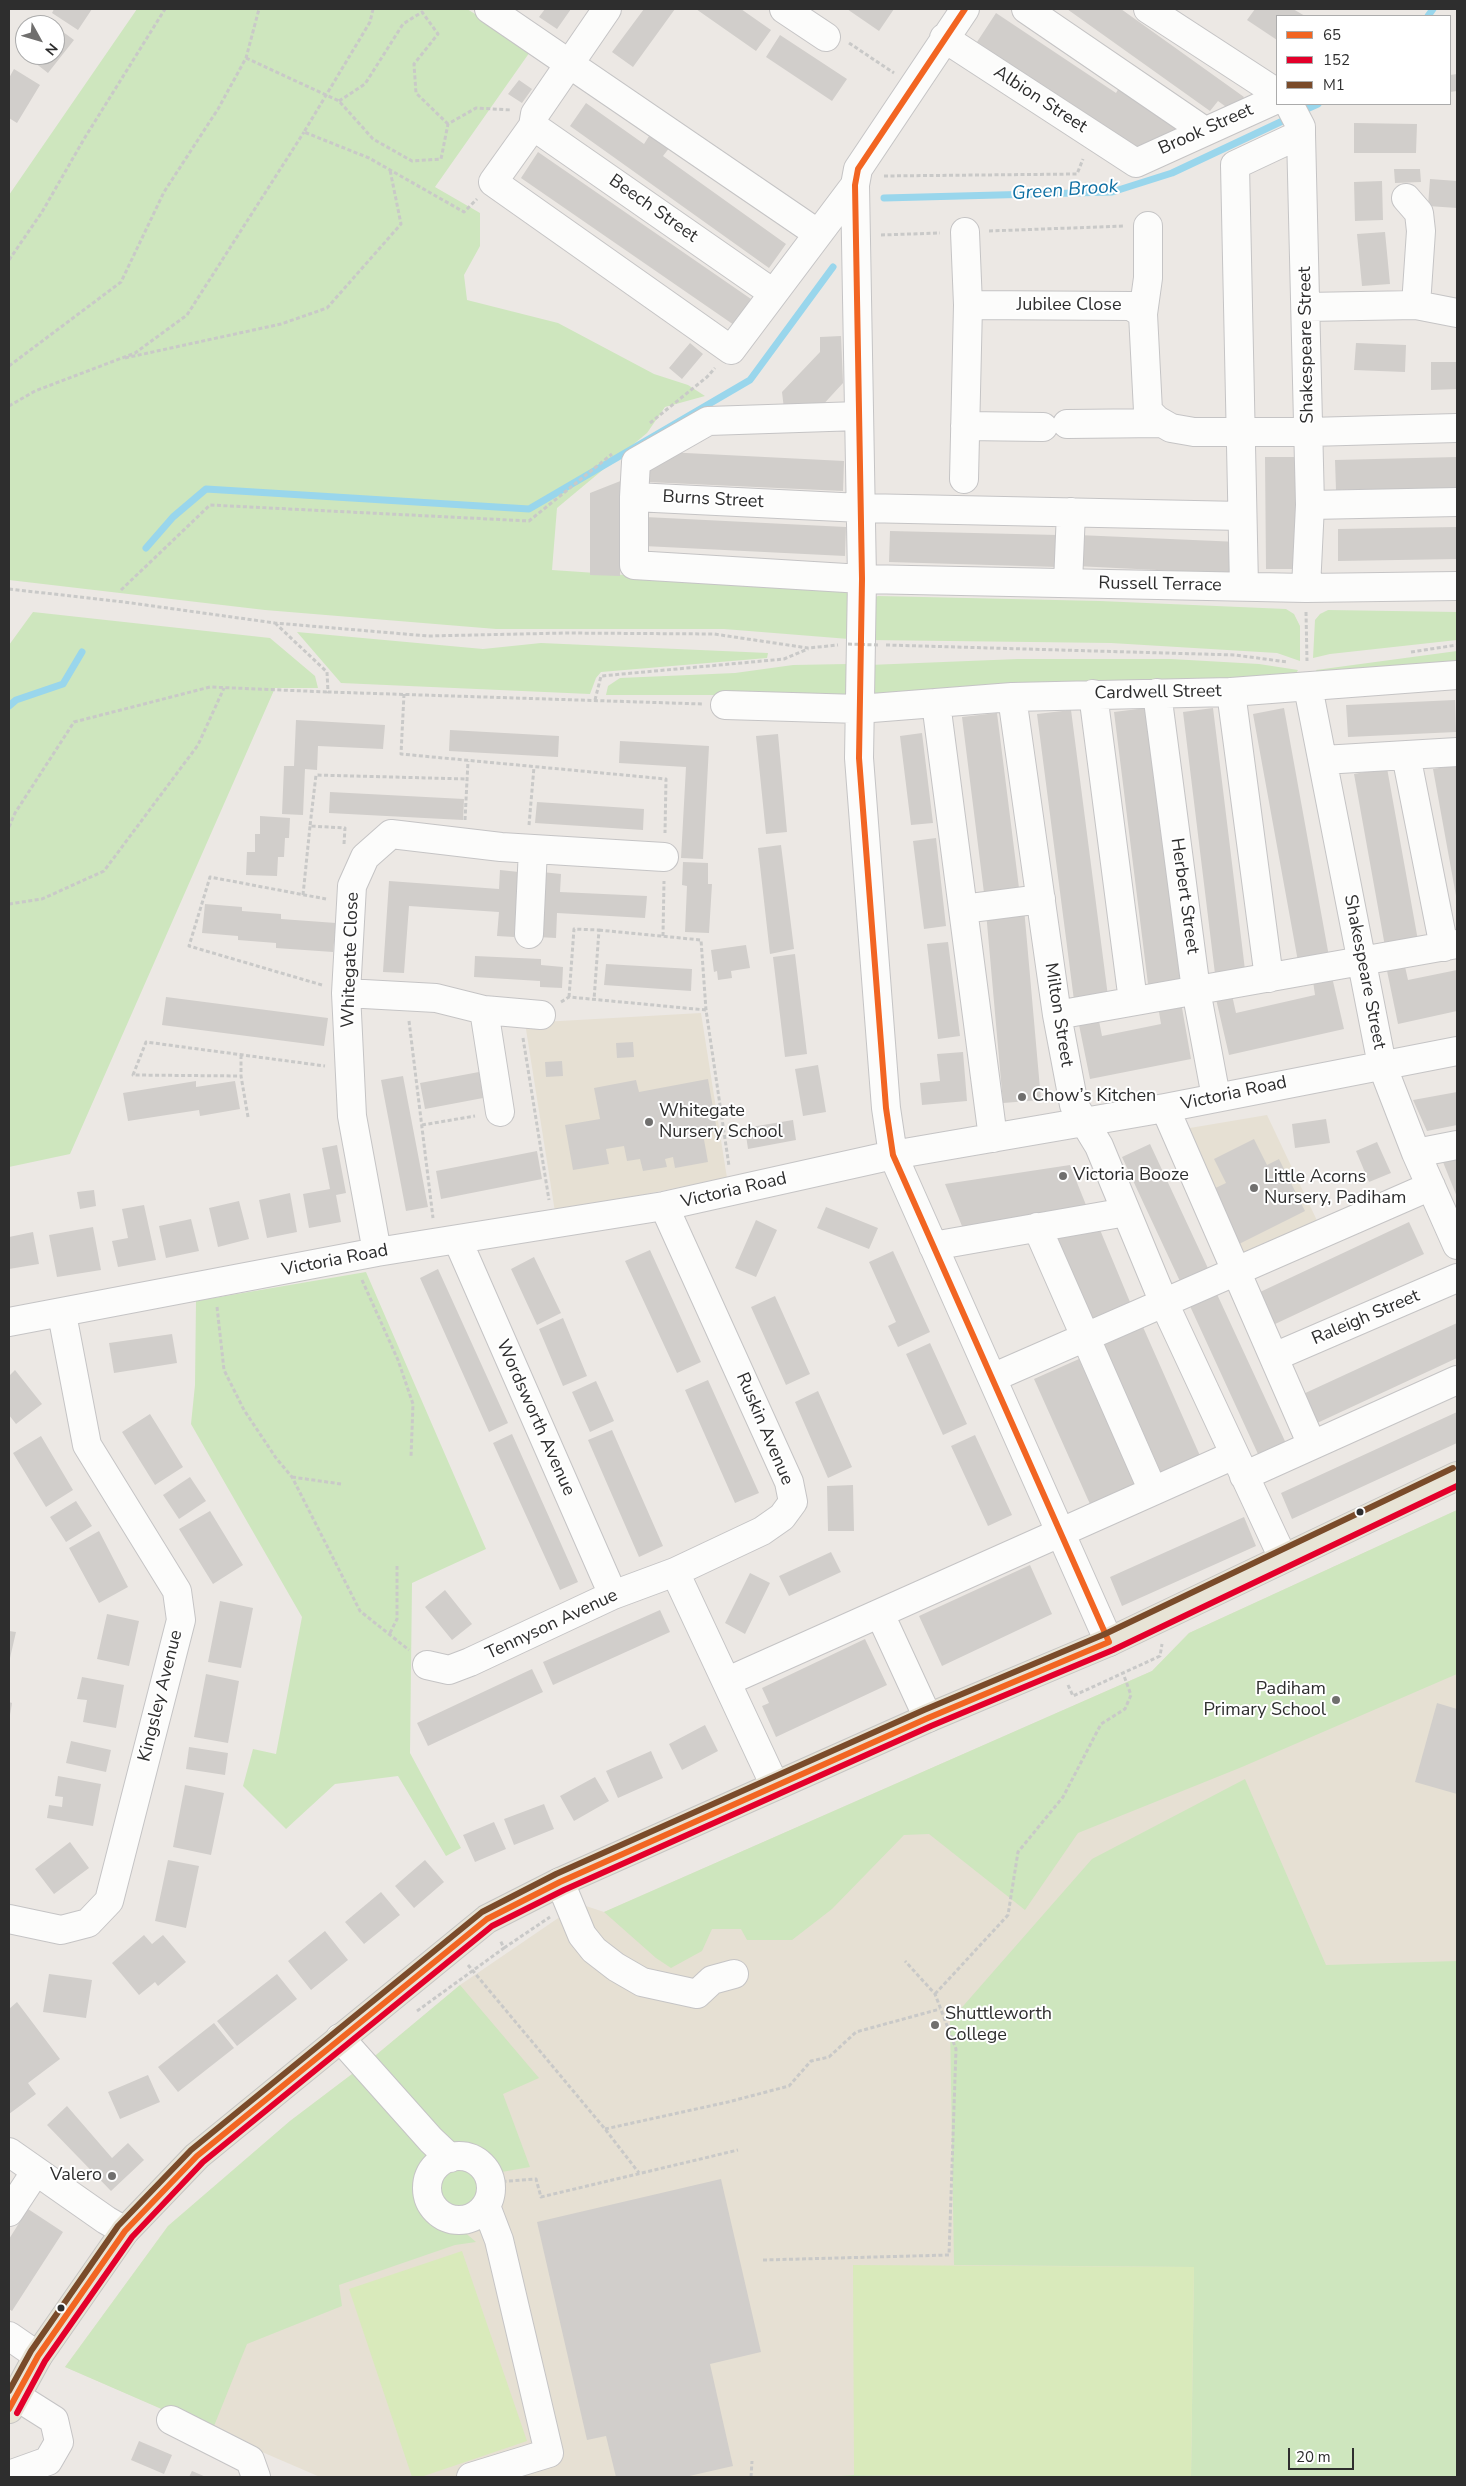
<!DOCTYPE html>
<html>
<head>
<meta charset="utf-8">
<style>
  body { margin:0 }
  #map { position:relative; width:1466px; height:2486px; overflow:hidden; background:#ece8e4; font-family:"Nunito Sans",sans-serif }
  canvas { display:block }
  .frame { position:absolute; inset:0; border:10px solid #2e2e2e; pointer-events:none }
  .legend { position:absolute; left:1276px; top:15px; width:175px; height:90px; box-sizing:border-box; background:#fff; border:1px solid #ababab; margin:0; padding:6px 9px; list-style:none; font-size:15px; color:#2e2e2e }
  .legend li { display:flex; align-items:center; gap:10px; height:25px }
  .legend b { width:25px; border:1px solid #ababab }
  .north { position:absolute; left:15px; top:15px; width:50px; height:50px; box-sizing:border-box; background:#fff; border:1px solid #ababab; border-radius:50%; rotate:129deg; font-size:14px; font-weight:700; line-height:20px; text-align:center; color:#2e2e2e }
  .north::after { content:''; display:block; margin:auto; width:18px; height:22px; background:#706f6e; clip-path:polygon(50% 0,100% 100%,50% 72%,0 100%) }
  .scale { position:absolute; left:1288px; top:2448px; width:66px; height:22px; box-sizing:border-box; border:2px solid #2e2e2e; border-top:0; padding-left:6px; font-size:15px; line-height:18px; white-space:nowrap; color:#2e2e2e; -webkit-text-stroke:4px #fff; paint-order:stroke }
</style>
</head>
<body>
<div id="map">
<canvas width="1466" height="2486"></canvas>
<div class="frame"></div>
<ul class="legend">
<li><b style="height:6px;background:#f26522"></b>65</li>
<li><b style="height:6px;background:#e4002b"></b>152</li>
<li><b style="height:6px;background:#7a4b2a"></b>M1</li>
</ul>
<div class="north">N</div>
<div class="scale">20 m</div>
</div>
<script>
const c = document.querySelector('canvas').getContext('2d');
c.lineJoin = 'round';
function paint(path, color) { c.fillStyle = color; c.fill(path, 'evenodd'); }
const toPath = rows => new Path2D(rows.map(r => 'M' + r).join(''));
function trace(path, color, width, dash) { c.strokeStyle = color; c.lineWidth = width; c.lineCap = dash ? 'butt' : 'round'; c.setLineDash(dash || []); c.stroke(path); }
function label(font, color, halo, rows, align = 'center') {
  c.font = font + ' "Nunito Sans",sans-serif'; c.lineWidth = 4; c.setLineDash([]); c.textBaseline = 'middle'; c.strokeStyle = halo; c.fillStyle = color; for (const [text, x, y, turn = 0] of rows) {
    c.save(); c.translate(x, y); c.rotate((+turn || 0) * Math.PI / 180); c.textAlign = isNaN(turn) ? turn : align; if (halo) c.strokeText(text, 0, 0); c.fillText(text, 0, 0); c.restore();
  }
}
paint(toPath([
  [701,1013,727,1178,555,1212,525,1023],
  [1267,1115,1321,1229,1239,1266,1178,1130],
  [1457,1510,1457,2477,320,2477,65,2367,168,2226,290,2121,364,2065,460,1985,570,1910,586,1906,604,1912,1152,1671,1189,1633]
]), '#e6e0d3');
paint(toPath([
  [137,9,467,9,532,49,435,187,480,213,480,246,464,275,467,300,558,323,654,374,688,385,705,396,665,407,647,433,557,508,552,570,846,590,853,597,849,639,724,629,496,629,265,610,9,580,9,195],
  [878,596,1100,601,1286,609,1294,614,1300,626,1300,661,1277,653,1111,643,869,640,873,598],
  [1328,610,1457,612,1457,640,1330,654,1313,658,1315,620,1320,614],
  [33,612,270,638,315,676,318,688,275,688,70,1154,9,1167,9,645],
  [297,632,483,649,541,643,768,653,767,658,601,672,596,678,590,694,341,683],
  [1457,651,1457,669,1320,678,1316,670],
  [1018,659,1171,659,1259,664,1298,670,1294,677,867,696,869,665],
  [847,664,851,695,606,695,608,686,620,678,735,673,793,665],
  [366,1272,486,1549,412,1583,410,1753,461,1848,446,1856,398,1776,335,1784,286,1829,243,1786,253,1749,276,1754,302,1617,191,1424,195,1385,196,1301],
  [1457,1510,1457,1674,1242,1767,1078,1833,1025,1910,929,1834,904,1835,832,1909,792,1940,747,1940,741,1929,712,1929,702,1951,671,1968,656,1958,604,1912,1152,1671,1189,1633],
  [1245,1779,1326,1965,1457,1961,1457,2477,1191,2477,1194,2267,954,2265,950,2021,1092,1859],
  [460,1985,539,2078,503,2094,530,2167,496,2173,462,2230,476,2242,455,2245,339,2285,342,2306,247,2344,212,2431,65,2367,168,2226,290,2121,364,2065],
  [854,2475,976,2477,828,2477]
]), '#cee6be');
paint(toPath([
  [462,2251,527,2441,421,2477,412,2477,349,2289],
  [853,2265,1194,2267,1191,2477,854,2475]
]), '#d9eabb');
trace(toPath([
  [1428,16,1433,9],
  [1300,112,1318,104],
  [884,198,1112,192,1172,173,1291,117],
  [146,548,173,517,206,489,529,509,750,380,833,267],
  [9,706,16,700,63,684,82,652]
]), '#99d6ec', 7);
paint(toPath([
  [54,9,92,9,78,30,52,13],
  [545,9,571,9,557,29,539,17],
  [644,9,675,9,633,67,612,52],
  [696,9,741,9,771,30,756,51],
  [847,9,894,9,879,31],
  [1067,9,1121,9,1244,97,1233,112,1218,101,1210,111],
  [1255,9,1293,9,1305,16,1277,16,1277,40,1247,20],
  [996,13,1116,93,1121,84,1191,128,1142,154,977,42],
  [46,19,54,25,42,25],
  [55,26,74,40,48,73,21,52,25,47,25,55,55,55],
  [780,35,847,79,832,101,766,57],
  [14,69,40,85,17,123,9,118,9,78],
  [1457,74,1457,91,1450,92,1450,75],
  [519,80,532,89,522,103,508,94],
  [586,103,644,144,651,133,670,147,663,156,786,244,769,268,570,126],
  [1354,123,1417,124,1416,153,1354,153],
  [538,152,751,299,734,325,521,178],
  [1394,169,1420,169,1421,182,1395,183],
  [1430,179,1457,181,1457,208,1428,206],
  [1382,181,1383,220,1355,221,1354,182],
  [1385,232,1390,284,1362,286,1357,234],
  [841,336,843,383,820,408,784,409,782,392,820,352,820,337],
  [690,343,703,354,682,379,669,368],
  [1356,343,1406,345,1405,372,1354,370],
  [1431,362,1457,362,1457,389,1431,390],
  [666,452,844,461,843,491,647,482,649,461],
  [1265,457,1295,457,1296,569,1266,569],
  [1457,457,1457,488,1336,490,1335,460],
  [623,480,620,576,590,575,590,493],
  [645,517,846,527,845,556,644,546],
  [1457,527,1457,559,1338,561,1338,529],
  [890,531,1058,535,1057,567,889,562],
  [1078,535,1239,542,1237,574,1076,566],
  [1455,700,1456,732,1348,737,1346,705],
  [1146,708,1181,988,1149,992,1114,712],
  [1213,708,1246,978,1216,982,1183,712],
  [1284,708,1330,962,1299,967,1253,714],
  [1071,710,1109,1004,1075,1008,1037,714],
  [997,713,1020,896,985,901,962,717],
  [296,720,385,725,383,749,318,746,317,770,305,769,303,815,282,814,284,766,294,766],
  [450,730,559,736,558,757,449,751],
  [922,733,933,823,911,825,900,736],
  [778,734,787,832,766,834,756,736],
  [620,741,709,746,703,859,681,858,686,767,619,763],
  [1457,765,1457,896,1456,896,1433,769],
  [1387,768,1419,946,1386,952,1354,774],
  [330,792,464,799,463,820,329,813],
  [537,802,644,809,643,830,535,823],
  [260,816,290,818,289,838,285,838,284,857,278,857,277,876,246,875,247,852,255,852,255,834,260,834],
  [936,838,946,926,924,929,913,841],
  [781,845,794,949,770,954,758,848],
  [683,862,708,863,708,884,712,884,709,933,685,932,687,886,682,885],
  [500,870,519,872,514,937,497,936,499,912,409,906,404,973,383,972,389,881,499,889],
  [542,872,561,874,560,892,647,896,645,918,557,913,556,938,538,937],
  [205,904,242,907,242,911,281,914,281,919,336,923,333,952,276,948,276,943,238,940,238,936,202,933],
  [1024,908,1041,1100,1003,1103,986,912],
  [948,942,960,1036,938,1039,927,944],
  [746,945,750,968,731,971,732,978,718,980,717,971,714,972,711,950],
  [795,954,807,1054,785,1057,773,957],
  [475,956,541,959,541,965,563,967,562,988,540,987,540,981,474,977],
  [1404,962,1408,980,1457,970,1457,1011,1398,1024,1386,966],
  [606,964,692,969,691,991,604,985],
  [1332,977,1344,1029,1229,1055,1216,999,1232,995,1236,1013,1315,995,1313,981],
  [166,997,328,1018,324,1046,162,1025],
  [1181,1002,1191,1059,1090,1079,1078,1020,1098,1016,1102,1036,1161,1024,1158,1006],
  [633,1042,634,1057,617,1058,616,1043],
  [963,1052,967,1101,922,1105,920,1083,940,1081,937,1054],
  [562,1061,563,1076,546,1077,545,1062],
  [818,1065,826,1112,803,1116,795,1069],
  [479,1072,483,1098,425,1109,420,1083],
  [403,1076,428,1207,406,1211,381,1080],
  [708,1079,717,1131,703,1134,708,1162,675,1168,673,1157,665,1159,667,1167,643,1171,640,1159,627,1161,624,1146,606,1149,609,1164,573,1170,565,1125,600,1119,594,1088,636,1080,639,1092],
  [196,1081,196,1087,235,1081,240,1109,200,1116,199,1110,128,1121,123,1093],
  [1457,1092,1457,1125,1427,1131,1413,1100],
  [1326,1119,1330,1143,1295,1148,1292,1124],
  [793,1120,796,1140,748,1149,745,1128],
  [1254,1139,1267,1165,1279,1159,1305,1211,1231,1248,1203,1194,1226,1183,1214,1159],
  [1377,1142,1391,1173,1369,1182,1356,1151],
  [1150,1144,1213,1279,1185,1292,1122,1157],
  [337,1145,346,1193,336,1195,341,1222,309,1228,303,1194,330,1189,322,1148],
  [1457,1150,1457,1197,1441,1157],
  [537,1151,542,1179,441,1199,436,1171],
  [1070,1165,1090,1215,966,1236,945,1184],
  [94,1190,96,1206,80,1209,77,1192],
  [290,1193,297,1232,267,1238,259,1200],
  [239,1201,249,1239,218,1247,209,1208],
  [144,1205,156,1260,118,1267,112,1241,128,1238,122,1209],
  [826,1207,878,1228,869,1249,817,1228],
  [191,1219,199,1251,166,1258,159,1226],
  [756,1220,777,1230,756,1277,735,1268],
  [1409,1222,1424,1254,1273,1325,1258,1293],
  [1098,1225,1135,1314,1091,1332,1048,1236],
  [93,1227,101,1270,57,1277,49,1235],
  [33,1232,39,1264,9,1269,9,1237],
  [650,1250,701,1362,677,1373,625,1261],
  [893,1251,930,1332,898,1347,888,1326,896,1322,869,1262],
  [534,1257,561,1313,537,1325,511,1269],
  [438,1269,508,1423,489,1432,420,1278],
  [1216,1292,1290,1452,1263,1465,1189,1304],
  [775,1296,810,1374,786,1385,751,1307],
  [563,1318,587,1376,563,1386,539,1329],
  [1457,1323,1457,1358,1315,1424,1301,1395],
  [1143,1327,1205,1467,1166,1484,1104,1345],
  [172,1334,177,1363,114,1373,109,1343],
  [930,1343,967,1424,943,1435,906,1354],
  [1079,1359,1139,1493,1094,1513,1034,1379],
  [15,1370,42,1404,16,1424,9,1415,9,1376],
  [708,1380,759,1493,735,1503,685,1390],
  [596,1381,614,1421,590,1432,572,1392],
  [818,1391,852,1467,828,1478,795,1402],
  [1457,1412,1457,1443,1292,1519,1281,1493],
  [150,1414,183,1467,155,1485,122,1432],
  [612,1430,663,1546,639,1557,588,1440],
  [512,1434,578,1582,560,1590,493,1443],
  [975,1435,1012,1515,988,1526,951,1446],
  [41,1436,73,1490,46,1507,13,1453],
  [190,1477,206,1501,179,1519,163,1495],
  [853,1485,854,1531,828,1531,827,1486],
  [76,1501,92,1526,66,1542,50,1517],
  [210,1511,243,1565,213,1584,179,1529],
  [1244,1517,1256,1546,1122,1606,1110,1577],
  [99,1531,128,1587,99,1603,69,1548],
  [831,1552,841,1572,789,1596,779,1576],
  [1030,1565,1052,1614,942,1666,919,1616],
  [750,1573,770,1583,745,1634,725,1623],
  [445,1590,472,1624,452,1640,425,1607],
  [220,1601,253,1608,241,1668,208,1662],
  [660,1610,670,1632,553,1685,543,1662],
  [107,1614,139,1621,129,1666,97,1659],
  [9,1631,16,1632,10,1658,9,1658],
  [865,1639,887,1685,776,1737,762,1706,769,1703,762,1688],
  [532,1669,543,1692,428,1746,417,1723],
  [206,1674,239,1681,228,1743,194,1737],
  [82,1677,124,1685,116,1728,83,1722,87,1700,77,1699],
  [9,1702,12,1703,10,1715,9,1715],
  [1437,1703,1457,1709,1457,1794,1415,1782],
  [705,1725,718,1751,682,1770,669,1744],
  [71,1741,111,1750,106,1772,66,1763],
  [189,1747,228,1753,225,1775,186,1769],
  [651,1751,663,1778,618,1798,606,1771],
  [58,1776,101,1784,93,1826,47,1818,49,1805,62,1807,63,1797,55,1796],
  [595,1777,609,1801,574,1821,560,1796],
  [185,1785,224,1793,211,1855,173,1847],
  [544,1804,554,1829,514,1845,504,1819],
  [494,1822,506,1849,475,1862,463,1835],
  [70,1842,89,1868,54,1894,35,1869],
  [168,1860,199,1866,186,1928,155,1921],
  [425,1860,444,1882,414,1908,395,1886],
  [381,1892,400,1915,364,1944,345,1922],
  [325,1931,348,1960,311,1990,288,1961],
  [144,1935,152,1944,163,1935,186,1962,158,1986,155,1982,139,1995,112,1963],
  [49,1974,92,1980,86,2018,43,2012],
  [277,1974,297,1999,237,2046,217,2021],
  [17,2002,60,2059,28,2083,36,2094,9,2114,9,2009],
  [214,2023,234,2048,178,2092,158,2067],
  [148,2075,160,2102,120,2119,108,2092],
  [67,2106,112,2158,128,2143,144,2160,111,2191,47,2125],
  [721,2179,761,2352,710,2364,733,2466,685,2477,616,2477,606,2436,587,2440,537,2222],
  [28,2209,63,2232,12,2311,9,2309,9,2239],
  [139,2441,172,2455,164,2474,131,2460],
  [192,2471,206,2477,189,2477]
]), '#d1cecb');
const minor = toPath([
  [489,9,817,233],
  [607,9,535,114,533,126,493,182,731,350,855,185],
  [784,9,826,37],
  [965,9,858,169,855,185,862,579,859,758,886,1108,893,1155,1109,1642],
  [1026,9,1203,130],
  [1148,9,1277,93],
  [944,38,1136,163,1277,99],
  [1289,104,1301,127,1301,134,1310,505,1306,588],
  [533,126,773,293],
  [1406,198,1419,213,1421,231,1416,305],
  [965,232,968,305],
  [1306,307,1416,305,1457,313],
  [1143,314,1148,278,1148,226],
  [1067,424,1162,423],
  [965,426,1043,427],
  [964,479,968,305,1131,306,1143,314,1148,411,1157,420,1171,428,1194,432,1309,432,1457,428],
  [634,497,636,462,708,421,859,416],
  [1310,505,1457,502],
  [1242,516,861,508,634,497,634,565,862,579,1306,588,1457,586],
  [1068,583,1071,512],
  [1244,586,1235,165,1301,134],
  [1308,687,1382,1065,1416,1153,1457,1245],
  [1231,692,1269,978],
  [1157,693,1196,990,1216,1097],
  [1093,694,1133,1001],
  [1012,697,1057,1015,1074,1105,1099,1146,1164,1303,1283,1558],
  [936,703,993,1138],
  [725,705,859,709,1012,697,1231,692,1457,675],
  [1406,755,1444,947],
  [1323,760,1457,752],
  [963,909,1041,899],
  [529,934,533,849],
  [346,993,436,998,484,1010,500,1112],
  [484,1010,541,1015],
  [1057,1015,1457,944],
  [1165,1108,1312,1445],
  [1416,1153,1457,1145],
  [1037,1227,1153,1491],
  [458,1241,613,1595],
  [933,1246,1126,1212],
  [377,1252,352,1116,346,993,352,886,365,857,391,834,501,847,664,857],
  [9,1322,377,1252,664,1206,893,1155,1165,1108,1457,1051],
  [1274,1357,1457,1278],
  [992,1378,1431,1186],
  [1244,1476,1457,1380],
  [675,1572,775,1786],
  [880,1614,928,1718],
  [427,1665,449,1670,470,1662,613,1595,675,1572,762,1531,782,1517,793,1502,789,1482,664,1206],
  [728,1681,1234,1455],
  [560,1882,582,1935,594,1950,616,1967,642,1982,697,1994,712,1980,734,1974],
  [9,1919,61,1930,88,1923,109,1901,181,1620,177,1591,87,1445,62,1314],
  [340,2038,431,2140,450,2158],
  [9,2152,106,2220,125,2231],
  '427 2188a32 32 0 1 1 64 0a32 32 0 1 1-64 0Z',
  [9,2212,36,2171],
  [9,2336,38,2356],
  [171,2420,250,2460,256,2477],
  [9,2475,48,2461,59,2442,54,2420,16,2396],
  [471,2477,549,2453,499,2240,486,2206]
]);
const major = toPath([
  [9,2409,38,2356,125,2231,197,2156,487,1919,560,1882,928,1718,1109,1642,1457,1476]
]);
trace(minor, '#c5c4c5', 30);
trace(major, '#c6c5c4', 30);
trace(toPath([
  [373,9,370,22,304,132,369,158,464,212,477,199],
  [849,43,894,73],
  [246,58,339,101,373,139,412,161,441,159,448,124,476,108,512,110],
  [339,101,365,84,403,24,422,12,438,34,414,64,416,93,448,124],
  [884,176,1077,174,1083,159],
  [989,231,1125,226],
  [881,235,940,233],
  [9,260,42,212,84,139,165,9],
  [125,358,281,324,327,308,401,224,390,170],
  [9,366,121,282,164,192,218,109,246,58,259,9],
  [9,406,35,391,135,353,187,315,304,132],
  [650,423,707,377,715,368],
  [9,589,124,602,275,623,428,636,566,633,714,634,808,648,838,645],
  [121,590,210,505,529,521,612,454],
  [1306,612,1307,661],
  [275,623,327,672,328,692,702,704],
  [886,645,1235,655,1287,662],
  [1411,652,1457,645],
  [404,694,401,754,666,779,665,833],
  [595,700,601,676,784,659,808,649],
  [465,820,468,761],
  [529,825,534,767],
  [9,827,15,813,74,722,210,687,328,692],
  [344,844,345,828,310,826,316,775,467,779],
  [303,895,310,826],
  [9,904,42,899,104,871,198,745,224,688],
  [599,930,701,940,706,1010,729,1166],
  [663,936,664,881],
  [322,985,189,946,210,877,326,899],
  [569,997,574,929,599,930,594,1000],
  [561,1002,569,997,706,1010],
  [409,1021,433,1218],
  [523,1038,549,1200],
  [241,1055,241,1076],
  [248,1117,241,1076,133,1075,146,1042,325,1066],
  [422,1125,475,1116],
  [362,1280,398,1360,413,1404,411,1457],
  [217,1307,224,1370,244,1410,276,1458,292,1477,360,1611,409,1650],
  [292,1477,341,1484],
  [390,1633,397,1619,397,1566],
  [1068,1685,1073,1696,1160,1656,1162,1644],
  [504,1948,550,1917],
  [468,1965,605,2129,639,2173],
  [935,1994,1008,1915,1018,1852,1063,1797,1101,1724,1125,1709,1131,1695,1123,1673],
  [417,2011,504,1948,500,1940],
  [605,2129,728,2102,789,2086,811,2061,829,2057,856,2032,940,2009],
  [496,2182,536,2179,541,2197,738,2150],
  [763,2260,949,2255,956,2049,935,1994,905,1961],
  [751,2477,752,2461]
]), '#c9c9c8', 3, [4, 2.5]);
trace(minor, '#fcfcfb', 28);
trace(major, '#e8e4d6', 28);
trace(toPath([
  [848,644,878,645]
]), '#c9c9c8', 3, [4, 2.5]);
trace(toPath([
  [965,9,858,169,855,185,862,579,859,758,886,1108,893,1155,1109,1642],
  [9,2409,38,2356,125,2231,197,2156,487,1919,560,1882,928,1718,1109,1642]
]), '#f26522', 6);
trace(toPath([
  [17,2413,45,2361,132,2237,203,2162,492,1926,564,1890,931,1726,1113,1650,1457,1486]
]), '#e4002b', 6);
trace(toPath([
  [9,2391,31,2351,118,2226,191,2150,482,1912,556,1874,924,1710,1105,1634,1453,1468]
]), '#7a4b2a', 6);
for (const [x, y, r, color] of [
  [1022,1097,5,"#706f6e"],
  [649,1122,5,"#706f6e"],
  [1063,1176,5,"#706f6e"],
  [1254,1188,5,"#706f6e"],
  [1360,1512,4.5,"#2e2e2e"],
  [1336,1700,5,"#706f6e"],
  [935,2025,5,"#706f6e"],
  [112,2176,5,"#706f6e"],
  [61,2308,4.5,"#2e2e2e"]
]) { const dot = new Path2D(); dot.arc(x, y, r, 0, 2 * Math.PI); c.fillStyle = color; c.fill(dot); trace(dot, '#fff', 2); }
label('18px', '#2e2e2e', '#fff', [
  ["Albion Street",1040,100,33],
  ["Brook Street",1206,130,-24],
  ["Beech Street",653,209,35],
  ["Jubilee Close",1069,306],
  ["Shakespeare Street",1307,345,-91],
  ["Burns Street",713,500,3],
  ["Russell Terrace",1160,585,1],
  ["Cardwell Street",1158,693,-1],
  ["Herbert Street",1184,896,82],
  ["Whitegate Close",351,960,-88],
  ["Shakespeare Street",1364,972,79],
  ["Milton Street",1058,1015,81],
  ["Victoria Road",1234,1094,-12],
  ["Victoria Road",734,1191,-13],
  ["Victoria Road",335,1261,-11],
  ["Raleigh Street",1366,1318,-23],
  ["Wordsworth Avenue",535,1418,66],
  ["Ruskin Avenue",764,1429,67],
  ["Tennyson Avenue",552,1625,-25],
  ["Kingsley Avenue",161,1696,-76]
]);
label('18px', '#2e2e2e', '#fff', [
  ["Chow’s Kitchen",1032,1097],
  ["Whitegate",659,1112],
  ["Nursery School",659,1133],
  ["Victoria Booze",1073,1176],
  ["Little Acorns",1264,1178],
  ["Nursery, Padiham",1264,1199],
  ["Padiham",1326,1690,"right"],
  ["Primary School",1326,1711,"right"],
  ["Shuttleworth",945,2015],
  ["College",945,2036],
  ["Valero",102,2176,"right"]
], 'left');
label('italic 19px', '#0d6fa3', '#fff', [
  ["Green Brook",1065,191,-4]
]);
</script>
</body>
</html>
